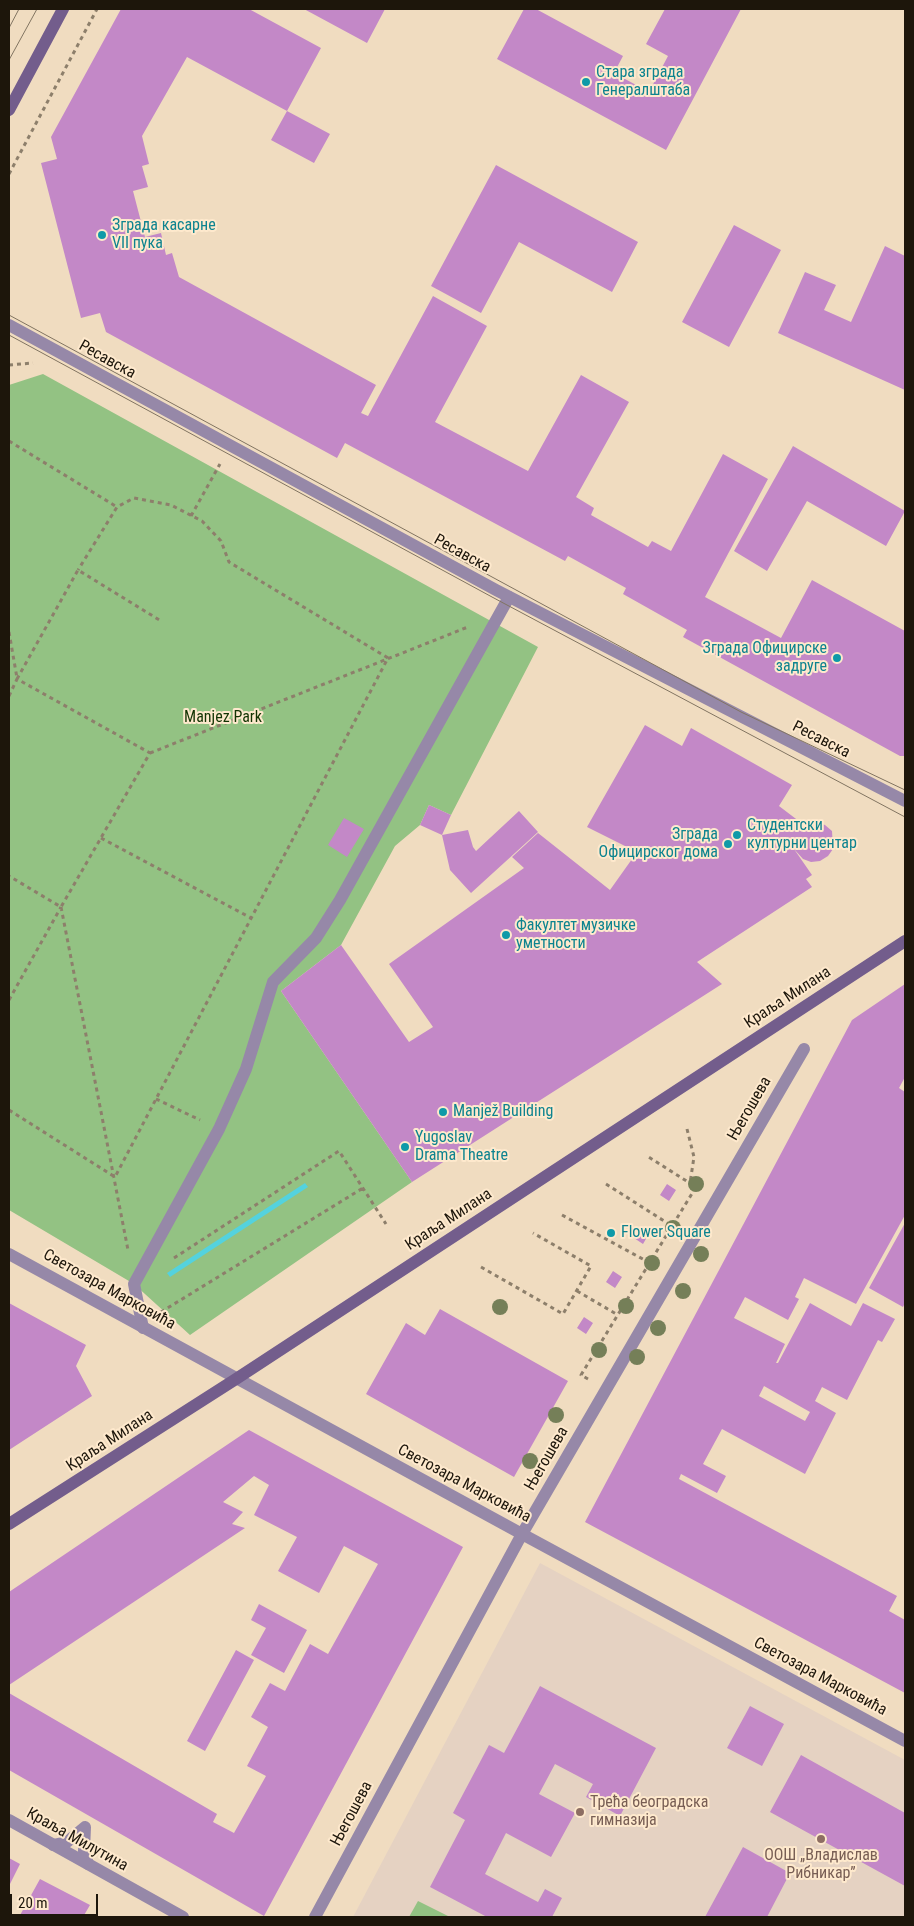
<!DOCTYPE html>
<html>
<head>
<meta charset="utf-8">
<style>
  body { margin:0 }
  #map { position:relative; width:914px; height:1926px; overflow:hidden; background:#f0dcc0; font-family:"Roboto Condensed",sans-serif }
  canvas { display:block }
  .frame { position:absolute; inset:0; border:10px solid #1d160b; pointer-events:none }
  .scale { position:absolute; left:10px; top:1894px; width:88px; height:22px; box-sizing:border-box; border:2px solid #1d160b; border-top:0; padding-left:6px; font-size:15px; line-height:18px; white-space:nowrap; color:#1d160b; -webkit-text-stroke:4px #fee9cd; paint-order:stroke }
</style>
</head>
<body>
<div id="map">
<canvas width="914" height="1926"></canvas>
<div class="frame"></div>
<div class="scale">20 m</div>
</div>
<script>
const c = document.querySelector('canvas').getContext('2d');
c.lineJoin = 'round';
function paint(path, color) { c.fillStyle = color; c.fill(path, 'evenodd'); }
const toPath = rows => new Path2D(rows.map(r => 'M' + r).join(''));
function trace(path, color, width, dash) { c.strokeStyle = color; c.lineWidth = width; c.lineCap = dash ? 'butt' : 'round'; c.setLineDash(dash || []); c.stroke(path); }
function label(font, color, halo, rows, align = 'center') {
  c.font = font + ' "Roboto Condensed",sans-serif'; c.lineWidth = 4; c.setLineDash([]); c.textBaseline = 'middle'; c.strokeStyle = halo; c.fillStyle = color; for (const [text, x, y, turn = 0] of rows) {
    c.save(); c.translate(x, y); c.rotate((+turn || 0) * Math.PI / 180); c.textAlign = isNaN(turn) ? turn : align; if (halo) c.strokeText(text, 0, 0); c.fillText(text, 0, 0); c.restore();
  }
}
paint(toPath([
  [540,1563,905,1760,905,1917,353,1917]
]), '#e5d2c2');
paint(toPath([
  [43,374,538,647,451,815,429,805,420,825,395,846,341,945,281,991,412,1182,190,1335,134,1284,9,1210,9,385],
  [418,1901,450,1917,409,1917]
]), '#93c283');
paint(toPath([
  [305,1183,308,1187,170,1277,167,1273]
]), '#54d2de');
paint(toPath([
  [121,9,249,9,321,48,287,111,187,57,142,136,149,164,142,166,148,187,133,191,145,237,161,233,166,255,172,253,179,277,376,385,361,413,368,416,433,296,487,326,435,422,528,471,581,375,629,402,576,497,594,508,591,515,648,547,652,541,671,551,723,454,768,479,705,597,781,638,812,580,905,631,905,756,900,756,683,637,687,630,623,594,626,588,568,556,565,561,345,443,337,458,106,332,100,313,81,318,41,163,57,159,51,137],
  [304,9,385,9,367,43],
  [524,9,536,9,623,56,614,73,649,92,668,56,646,44,665,9,741,9,666,150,497,59],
  [287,111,330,134,314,163,271,140],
  [496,165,638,242,612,292,519,242,481,313,431,286],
  [734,225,781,250,729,347,682,322],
  [885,246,905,256,905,390,778,333,805,272,836,285,824,310,851,322],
  [793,446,905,511,886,546,807,501,767,571,734,551],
  [645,725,682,746,691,728,792,785,779,806,804,825,817,822,825,825,832,831,833,849,828,856,820,861,811,862,803,859,794,849,812,875,806,879,812,887,697,962,722,984,412,1182,281,991,341,945,409,1042,433,1027,389,964,524,868,512,857,538,833,610,890,637,852,587,827],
  [429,805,451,815,442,835,420,825],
  [519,811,538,832,471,893,450,870,442,835,468,830,473,847,476,851],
  [344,818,364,829,347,857,328,845],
  [905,984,905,1077,899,1088,905,1092,905,1215,856,1304,804,1278,795,1297,799,1299,788,1320,745,1297,734,1318,785,1344,776,1363,778,1363,810,1303,851,1326,863,1303,895,1319,882,1342,878,1340,847,1400,822,1387,815,1401,836,1413,805,1474,722,1429,703,1464,726,1476,717,1493,681,1474,679,1479,897,1596,889,1611,905,1620,905,1693,585,1522,852,1020],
  [764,1386,810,1412,805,1421,759,1396],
  [667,1184,676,1190,669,1201,660,1195],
  [905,1223,905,1303,903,1307,869,1288],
  [641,1226,650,1232,643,1244,634,1238],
  [613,1271,622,1277,615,1288,606,1282],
  [9,1303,86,1345,76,1366,92,1396,9,1450],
  [440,1309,568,1381,514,1477,366,1394,406,1323,425,1335],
  [584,1317,593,1323,586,1334,577,1328],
  [249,1430,463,1547,264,1916,9,1770,9,1693,217,1814,213,1822,234,1833,266,1776,247,1766,268,1727,251,1717,270,1683,285,1691,310,1644,328,1654,378,1564,344,1546,319,1593,278,1571,297,1537,254,1515,269,1485,254,1476,223,1502,243,1512,232,1524,245,1528,9,1685,9,1592],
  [259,1604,307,1630,284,1673,251,1655,266,1628,251,1620],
  [236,1650,254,1660,205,1751,187,1741],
  [540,1686,656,1748,620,1816,586,1797,593,1784,555,1764,539,1794,575,1813,551,1857,506,1833,485,1874,538,1902,545,1889,562,1898,552,1917,487,1917,430,1887,465,1820,453,1813,489,1745,504,1753],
  [750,1706,784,1724,762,1766,727,1748],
  [801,1755,905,1813,905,1886,770,1812],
  [743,1847,790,1873,767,1917,705,1917],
  [9,1858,20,1864,9,1886],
  [40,1879,90,1905,83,1917,19,1917]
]), '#c388c7');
trace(toPath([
  [9,174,97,9],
  [9,365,33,363],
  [9,441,117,507],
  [191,516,220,464],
  [9,632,17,678],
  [17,679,78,570,161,621],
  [9,696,17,679,150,753,61,907,9,876],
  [150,753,468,627],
  [101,838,251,918],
  [61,907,128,1250],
  [9,1000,61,907],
  [156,1099,200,1120],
  [9,1110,115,1177,388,658,229,562,221,541,202,521,171,505,134,498,117,507,78,570],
  [687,1129,694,1157,690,1183],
  [606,1184,672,1226],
  [562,1215,650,1263],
  [174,1258,339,1151,386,1224],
  [481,1267,563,1314,591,1266,533,1233],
  [577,1291,618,1315],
  [161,1312,363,1188],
  [588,1379,581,1375,696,1187,647,1156]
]), '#8d7f6b', 3, [4, 4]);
trace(toPath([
  [143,1328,134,1284,219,1129,246,1069,273,982,316,938,340,900,509,597],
  [53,1845,67,1842,85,1827,84,1851,88,1864]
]), '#9688a8', 12);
trace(toPath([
  [522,1534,804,1049]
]), '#9688a8', 12);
trace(toPath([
  [9,325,496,590,905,801],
  [9,1254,522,1534],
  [9,1820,183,1917]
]), '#9688a8', 12);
trace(toPath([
  [315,1917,522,1534,905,1741]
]), '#9688a8', 12);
trace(toPath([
  [9,110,63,9],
  [9,1524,236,1379,905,941]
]), '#735d8c', 12);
trace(toPath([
  [9,28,19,9],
  [9,60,37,9],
  [9,315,741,712,905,790],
  [9,335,492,597,905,817]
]), '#817461', 1);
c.fillStyle = '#757f58';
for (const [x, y] of [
  [696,1184],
  [673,1228],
  [701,1254],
  [652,1263],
  [683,1291],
  [626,1306],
  [500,1307],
  [658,1328],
  [599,1350],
  [637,1357],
  [556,1415],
  [530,1461]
]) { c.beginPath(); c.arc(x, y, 8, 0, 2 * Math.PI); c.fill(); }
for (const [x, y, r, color] of [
  [586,82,5,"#0f9aa8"],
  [102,235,5,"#0f9aa8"],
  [837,658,5,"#0f9aa8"],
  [737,835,5,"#0f9aa8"],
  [728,844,5,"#0f9aa8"],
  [506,935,5,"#0f9aa8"],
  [443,1112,5,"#0f9aa8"],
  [405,1147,5,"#0f9aa8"],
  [611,1233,5,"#0f9aa8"],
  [580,1812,5,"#8d6e63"],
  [821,1839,5,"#8d6e63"]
]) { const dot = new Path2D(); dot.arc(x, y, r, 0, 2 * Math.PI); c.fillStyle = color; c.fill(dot); trace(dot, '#fee9cd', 2); }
label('16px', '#0d838f', '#fee9cd', [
  ["Стара зграда",596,73],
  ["Генералштаба",596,91],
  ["Зграда касарне",112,226],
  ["VII пука",112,244],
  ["Зграда Официрске",827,649,"right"],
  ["задруге",827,667,"right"],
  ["Студентски",747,826],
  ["културни центар",747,844],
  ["Зграда",718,835,"right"],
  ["Официрског дома",718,853,"right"],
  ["Факултет музичке",516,926],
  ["уметности",516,944],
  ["Manjež Building",453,1112],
  ["Yugoslav",415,1138],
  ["Drama Theatre",415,1156],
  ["Flower Square",621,1233]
], 'left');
label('16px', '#1d160b', '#fee9cd', [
  ["Ресавска",107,360,29],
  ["Ресавска",462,554,29],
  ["Ресавска",821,740,27],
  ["Краља Милана",788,998,-33],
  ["Његошева",750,1109,-60],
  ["Краља Милана",449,1220,-33],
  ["Светозара Марковића",109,1290,29],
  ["Краља Милана",110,1441,-33],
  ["Његошева",547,1459,-60],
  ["Светозара Марковића",464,1484,28],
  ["Светозара Марковића",820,1677,28],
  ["Његошева",352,1814,-62],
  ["Краља Милутина",77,1840,29]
]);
label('16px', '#113302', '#fee9cd', [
  ["Manjez Park",223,718]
]);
label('16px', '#785e54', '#fee9cd', [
  ["Трећа београдска",590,1803],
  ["гимназија",590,1821],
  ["ООШ „Владислав",821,1856,"center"],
  ["Рибникар”",821,1874,"center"]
], 'left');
</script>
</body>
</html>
